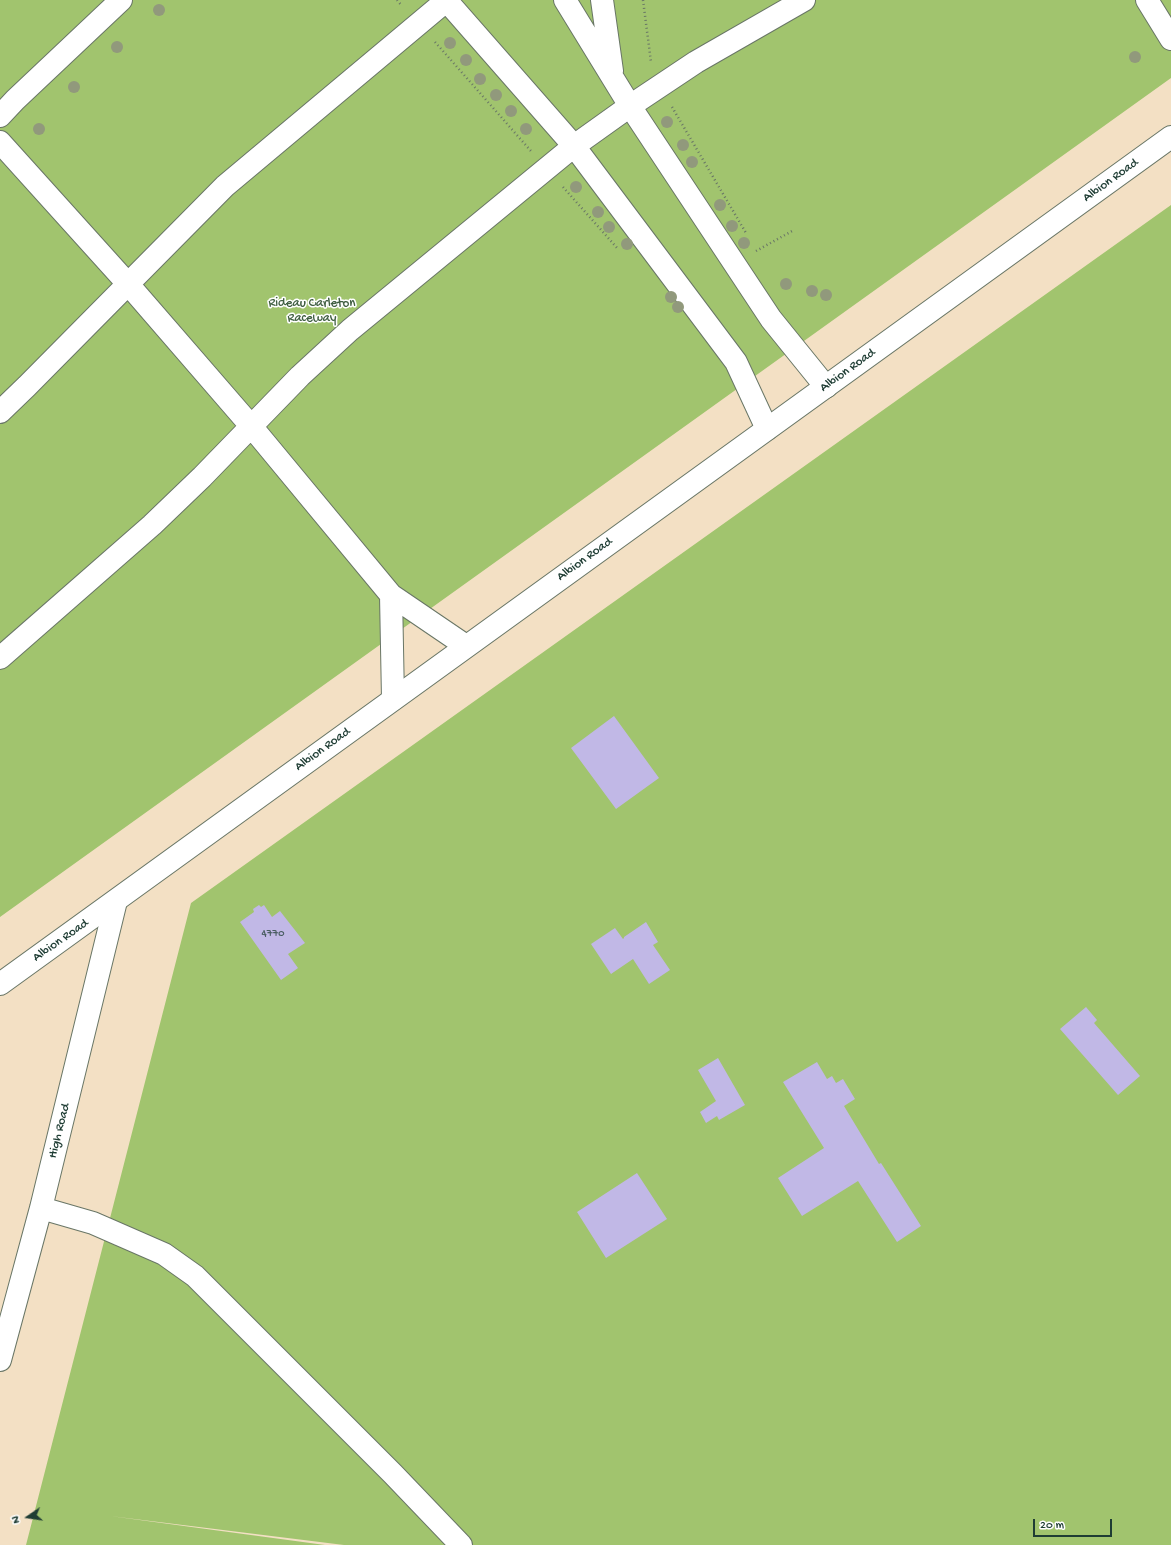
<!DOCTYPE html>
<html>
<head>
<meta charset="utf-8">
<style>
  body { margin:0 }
  #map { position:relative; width:1171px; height:1545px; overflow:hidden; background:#f3e0c4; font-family:"Gochi Hand",sans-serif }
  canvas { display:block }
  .north { position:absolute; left:8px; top:1497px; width:40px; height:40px; -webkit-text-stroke:3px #fff; paint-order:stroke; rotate:257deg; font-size:11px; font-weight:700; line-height:16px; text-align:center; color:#1f3d34 }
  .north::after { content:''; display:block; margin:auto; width:14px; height:18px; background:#1f3d34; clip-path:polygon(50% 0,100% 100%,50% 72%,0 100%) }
  .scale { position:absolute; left:1033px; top:1519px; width:79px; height:18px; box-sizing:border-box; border:2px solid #1f3d34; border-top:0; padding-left:5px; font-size:12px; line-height:14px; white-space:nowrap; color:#1f3d34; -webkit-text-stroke:3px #fff; paint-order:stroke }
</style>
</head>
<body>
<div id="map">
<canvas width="1171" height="1545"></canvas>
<div class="north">N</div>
<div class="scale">20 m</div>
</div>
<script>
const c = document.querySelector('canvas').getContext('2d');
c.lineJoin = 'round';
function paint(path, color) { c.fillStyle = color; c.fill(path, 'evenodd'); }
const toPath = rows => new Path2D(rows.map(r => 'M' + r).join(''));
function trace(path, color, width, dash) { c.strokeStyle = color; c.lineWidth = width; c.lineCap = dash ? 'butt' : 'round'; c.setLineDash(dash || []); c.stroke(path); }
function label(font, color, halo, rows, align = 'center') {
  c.font = font + ' "Gochi Hand",sans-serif'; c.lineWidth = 3; c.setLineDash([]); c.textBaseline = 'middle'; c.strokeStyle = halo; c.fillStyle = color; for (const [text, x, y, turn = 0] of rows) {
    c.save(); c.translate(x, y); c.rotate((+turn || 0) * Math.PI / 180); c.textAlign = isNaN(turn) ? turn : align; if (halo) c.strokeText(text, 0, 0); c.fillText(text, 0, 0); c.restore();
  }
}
paint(toPath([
  [0,0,1171,0,1171,78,0,917],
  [1171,205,1171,1545,344,1545,110,1516,325,1545,26,1545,191,903]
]), '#a1c46e');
paint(toPath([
  [614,716,659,778,616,809,571,748],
  [259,905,261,907,264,905,272,917,280,911,305,943,288,954,298,968,281,980,240,922,254,912,253,909],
  [646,922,658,942,653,945,670,970,649,984,633,959,611,974,591,944,615,928,623,939,624,938,624,937],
  [1086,1007,1097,1020,1094,1023,1140,1076,1118,1095,1060,1029],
  [718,1058,745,1105,719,1120,717,1116,706,1123,700,1112,716,1101,698,1070],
  [817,1062,827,1079,832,1076,836,1083,843,1079,855,1099,844,1106,879,1164,881,1163,921,1226,897,1242,858,1181,802,1216,778,1178,824,1148,783,1082],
  [637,1173,667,1219,606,1258,577,1212]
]), '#c1b8e6');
const minor = toPath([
  [446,0,574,146,736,362,767,429],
  [565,0,630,106,771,319,826,387],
  [602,0,612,71],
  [1147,0,1171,39],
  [0,116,15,100,121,0],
  [0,142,128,284,251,426,391,595,393,699],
  [0,412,27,386,225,186,447,0],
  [391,595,466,646],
  [0,658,152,525,202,477,300,376,350,330,574,146,630,106,696,62,804,0],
  [41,1208,93,1223,164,1254,195,1276,393,1474,461,1545],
  [0,1360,41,1208,116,901]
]);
const major = toPath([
  [0,984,1171,137]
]);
trace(minor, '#697666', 24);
trace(major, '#697666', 24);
trace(toPath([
  [397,0,402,6],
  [643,0,651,62],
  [435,42,531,151],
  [672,107,746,233],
  [563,187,618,249],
  [756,251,794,230]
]), '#697666', 2.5, [1, 3]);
trace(minor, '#fff', 22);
trace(major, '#fff', 22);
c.fillStyle = '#91997c';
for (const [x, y] of [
  [159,10],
  [450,43],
  [117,47],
  [1135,57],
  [466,60],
  [480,79],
  [74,87],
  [496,95],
  [511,111],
  [667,122],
  [39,129],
  [526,129],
  [683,145],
  [692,162],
  [576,187],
  [720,205],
  [598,212],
  [732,226],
  [609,227],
  [744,243],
  [627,244],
  [786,284],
  [812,291],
  [826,295],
  [671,297],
  [678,307]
]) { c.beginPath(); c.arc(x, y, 6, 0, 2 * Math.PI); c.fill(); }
label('11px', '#485c60', null, [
  ["4770",273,934]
]);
label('13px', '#1f3d34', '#fff', [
  ["Albion Road",1111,181,-36],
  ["Albion Road",848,371,-36],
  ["Albion Road",585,560,-36],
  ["Albion Road",323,750,-36],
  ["Albion Road",61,941,-35],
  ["High Road",60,1131,-76]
]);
label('13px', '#405f42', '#fff', [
  ["Rideau Carleton",312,304],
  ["Raceway",312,319]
]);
</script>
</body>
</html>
